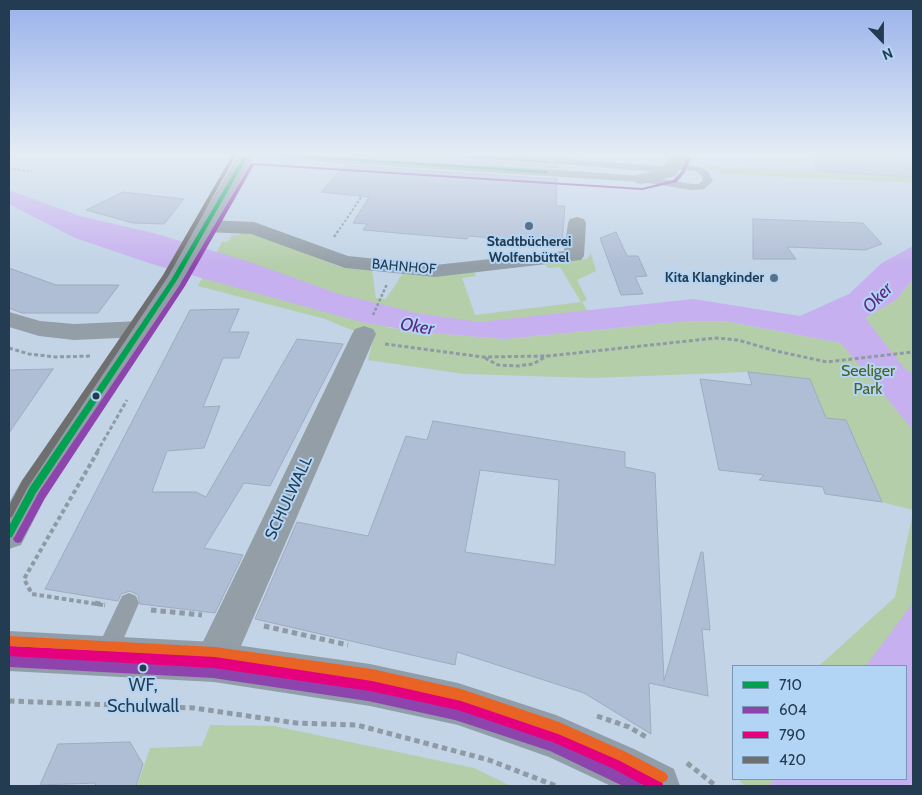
<!DOCTYPE html>
<html>
<head>
<meta charset="utf-8">
<style>
  body { margin:0 }
  #map { position:relative; width:922px; height:795px; overflow:hidden; background:#c2d4e6; font-family:Cabin,sans-serif }
  canvas { display:block }
  .frame { position:absolute; inset:0; border:10px solid #243c51; pointer-events:none }
  .legend { position:absolute; left:732px; top:665px; width:175px; height:115px; box-sizing:border-box; background:#b3d5f5; border:1px solid #7a98b3; margin:0; padding:6px 9px; list-style:none; font-size:15px; color:#243c51 }
  .legend li { display:flex; align-items:center; gap:10px; height:25px }
  .legend b { width:25px; border:1px solid #7a98b3 }
  .north { position:absolute; left:857px; top:15px; width:50px; height:50px; -webkit-text-stroke:4px #b3d5f5; paint-order:stroke; rotate:158deg; font-size:14px; font-weight:700; line-height:20px; text-align:center; color:#243c51 }
  .north::after { content:''; display:block; margin:auto; width:18px; height:22px; background:#243c51; clip-path:polygon(50% 0,100% 100%,50% 72%,0 100%) }
</style>
</head>
<body>
<div id="map">
<canvas width="922" height="795"></canvas>
<div class="frame"></div>
<ul class="legend">
<li><b style="height:6px;background:#02a151"></b>710</li>
<li><b style="height:6px;background:#8e44ad"></b>604</li>
<li><b style="height:6px;background:#e5007d"></b>790</li>
<li><b style="height:6px;background:#706f6f"></b>420</li>
</ul>
<div class="north">N</div>
</div>
<script>
const c = document.querySelector('canvas').getContext('2d');
c.lineJoin = 'round';
function paint(path, color) { c.fillStyle = color; c.fill(path, 'evenodd'); }
const toPath = rows => new Path2D(rows.map(r => 'M' + r).join(''));
function trace(path, color, width, dash) { c.strokeStyle = color; c.lineWidth = width; c.lineCap = dash ? 'butt' : 'round'; c.setLineDash(dash || []); c.stroke(path); }
function label(font, color, halo, rows, align = 'center') {
  c.font = font + ' Cabin,sans-serif'; c.lineWidth = 4; c.setLineDash([]); c.textBaseline = 'middle'; c.strokeStyle = halo; c.fillStyle = color; for (const [text, x, y, turn = 0] of rows) {
    c.save(); c.translate(x, y); c.rotate((+turn || 0) * Math.PI / 180); c.textAlign = isNaN(turn) ? turn : align; if (halo) c.strokeText(text, 0, 0); c.fillText(text, 0, 0); c.restore();
  }
}
paint(toPath([
  [702,166,904,176,898,170,913,170,913,183,726,174],
  [242,232,268,239,341,267,372,270,376,298,386,299,403,273,474,271,476,276,462,278,475,315,581,302,560,267,548,268,545,264,587,259,591,253,596,271,577,280,587,300,582,302,596,325,386,327,418,332,505,339,677,322,725,321,841,343,865,318,896,300,913,279,913,510,882,502,846,420,826,418,810,379,748,372,593,378,464,374,368,360,374,336,356,332,325,319,198,286,222,242,228,242,232,235,240,235],
  [913,512,913,786,745,786,738,779,906,779,906,666,819,666,895,597],
  [210,725,274,726,474,768,511,786,137,786,150,748,202,746]
]), '#b5ceaa');
paint(toPath([
  [9,190,80,216,157,234,250,262,339,294,417,313,479,322,693,299,800,316,849,294,882,263,913,246,913,279,896,300,865,318,904,368,913,374,913,430,841,343,725,321,677,322,505,339,418,332,361,322,155,265,75,238,9,204],
  [913,603,913,776,910,786,768,786,775,779,906,779,906,666,866,666]
]), '#c6b0ef');
const building = toPath([
  [354,154,466,154,472,159,558,166,558,168,353,156,354,154],
  [816,154,913,154,913,177,816,171,816,154],
  [345,165,557,179,556,206,565,206,562,244,469,236,467,239,363,230,367,224,353,223,369,197,321,192,345,165],
  [123,192,184,199,164,224,133,223,86,210,123,192],
  [753,219,863,223,882,244,865,250,787,247,796,259,753,259,753,219],
  [616,232,627,256,638,256,647,276,635,277,643,294,621,295,600,238,616,232],
  [9,268,56,285,119,285,98,313,22,313,9,308,9,268],
  [239,309,229,332,249,332,239,358,223,358,203,407,220,406,204,448,167,451,152,492,196,492,206,497,297,339,343,344,270,486,244,483,204,548,243,555,215,613,140,604,138,595,130,591,121,594,118,601,45,589,190,310,239,309],
  [53,369,9,433,9,370,53,369],
  [748,372,810,379,826,418,846,420,882,502,825,494,823,487,759,480,764,475,719,470,700,379,752,385,748,372],
  [433,421,625,452,625,467,655,473,664,681,701,552,703,552,710,630,702,629,708,696,649,683,651,734,584,693,457,652,455,665,255,619,297,522,368,536,406,436,427,440,433,421],
  [480,470,559,480,555,565,465,552,480,470],
  [130,742,143,764,136,786,95,786,96,783,40,785,58,744,130,742]
]);
paint(building, '#afbdd5');
trace(building, '#9eabbf', 1);
trace(toPath([
  [9,168,32,172],
  [337,233,362,196]
]), '#909aa5', 2, [2.5, 2]);
trace(toPath([
  [334,237,338,231],
  [373,315,387,284]
]), '#909aa5', 2.5, [3, 2]);
trace(toPath([
  [385,344,483,357,548,356,716,338,738,340,776,351,827,362,913,352],
  [9,348,29,354,55,357,92,356],
  [485,358,498,365,517,366,533,364,547,356],
  [97,452,127,400]
]), '#909aa5', 3, [4, 2.5]);
trace(toPath([
  [98,451,24,579,32,594,103,605]
]), '#909aa5', 4, [4.5, 3]);
trace(toPath([
  [95,603,105,605],
  [151,610,202,615],
  [264,626,348,645],
  [9,701,194,708,296,723,357,725,489,760,556,786],
  [597,716,629,727,646,737],
  [687,763,716,786]
]), '#909aa5', 5, [5.5, 4]);
paint(toPath([
  [243,154,293,154,546,169,642,176,692,184,699,184,703,180,701,175,695,171,675,169,659,172,472,157,468,154,507,154,659,166,675,163,700,167,708,171,713,181,704,189,692,190,642,182,247,157,243,154],
  [129,593,136,596,139,603,113,663,105,666,97,663,94,655,122,596,129,593]
]), '#949ea7');
paint(toPath([
  [672,154,688,154,683,166,675,176,642,184,636,183,634,179,636,175,663,169,672,154],
  [577,217,584,219,586,223,584,256,581,260,435,277,345,268,251,234,206,232,199,230,197,226,199,222,206,220,254,222,348,256,435,265,564,251,568,223,570,219,577,217],
  [9,312,40,321,74,324,141,321,150,324,153,329,150,334,141,337,74,340,39,336,9,327,9,312],
  [364,326,373,329,376,334,228,676,214,682,200,676,194,662,200,648,352,334,355,329,364,326]
]), '#949ea7');
paint(toPath([
  [239,154,255,154,185,280,44,500,21,545,9,549,9,503,22,480,164,279,239,154],
  [9,631,214,642,370,664,458,683,556,715,634,749,674,769,680,786,611,786,549,757,458,725,370,706,214,682,9,671,9,631]
]), '#919da9');
paint(toPath([
  [245,154,249,154,177,280,36,493,12,537,9,538,9,526,30,487,171,280,245,154],
  [249,154,276,154,546,171,548,172,546,173,249,154]
]), '#02a151');
paint(toPath([
  [687,157,691,158,685,172,677,182,642,190,254,165,185,286,45,498,21,542,18,543,15,542,13,539,15,536,39,492,179,286,251,163,642,188,673,180,681,172,687,157],
  [9,655,213,666,368,689,455,708,552,740,641,781,642,786,623,786,550,751,455,720,368,701,213,678,9,667,9,655]
]), '#8e44ad');
paint(toPath([
  [9,646,214,656,370,679,458,698,556,731,622,761,662,781,663,786,645,786,614,769,555,743,458,710,370,691,214,668,9,656,9,646]
]), '#e5007d');
paint(toPath([
  [233,154,237,154,169,275,28,487,12,517,9,518,9,506,22,481,163,275,233,154],
  [415,154,441,154,547,161,549,162,547,163,415,154]
]), '#706f6f');
paint(toPath([
  [9,636,215,647,372,669,461,689,559,722,626,752,666,773,668,777,666,781,662,783,618,760,558,734,461,701,372,681,215,657,10,646,9,646,9,636]
]), '#e86324');
const sky = c.createLinearGradient(0, 0, 0, 266);
sky.addColorStop(0, '#9ab2eb');
sky.addColorStop(0.58, '#e4ecf4');
sky.addColorStop(1, '#e4ecf400');
c.fillStyle = sky;
c.fillRect(0, 0, 922, 266);
for (const [x, y, r, color] of [
  [529,226,5,"#5b7185"],
  [774,278,5,"#5b7185"],
  [96,396,4.5,"#243c51"],
  [143,668,4.5,"#243c51"]
]) { const dot = new Path2D(); dot.arc(x, y, r, 0, 2 * Math.PI); c.fillStyle = color; c.fill(dot); trace(dot, '#b3d5f5', 2); }
label('bold 14px', '#243c51', '#b3d5f5', [
  ["Stadtbücherei",529,242],
  ["Wolfenbüttel",529,258],
  ["Kita Klangkinder",764,278,"right"]
]);
label('14px', '#243c51', '#b3d5f5', [
  ["BAHNHOF",404,267,5]
]);
label('16px', '#4a6122', '#b3d5f5', [
  ["Seeliger",868,371],
  ["Park",868,389]
]);
label('16px', '#243c51', '#b3d5f5', [
  ["SCHULWALL",289,498,-65]
]);
label('italic 18px', '#5e2988', '#b3d5f5', [
  ["Oker",878,298,-45],
  ["Oker",417,327,9]
]);
label('18px', '#243c51', '#b3d5f5', [
  ["WF,",143,686],
  ["Schulwall",143,707]
]);
</script>
</body>
</html>
